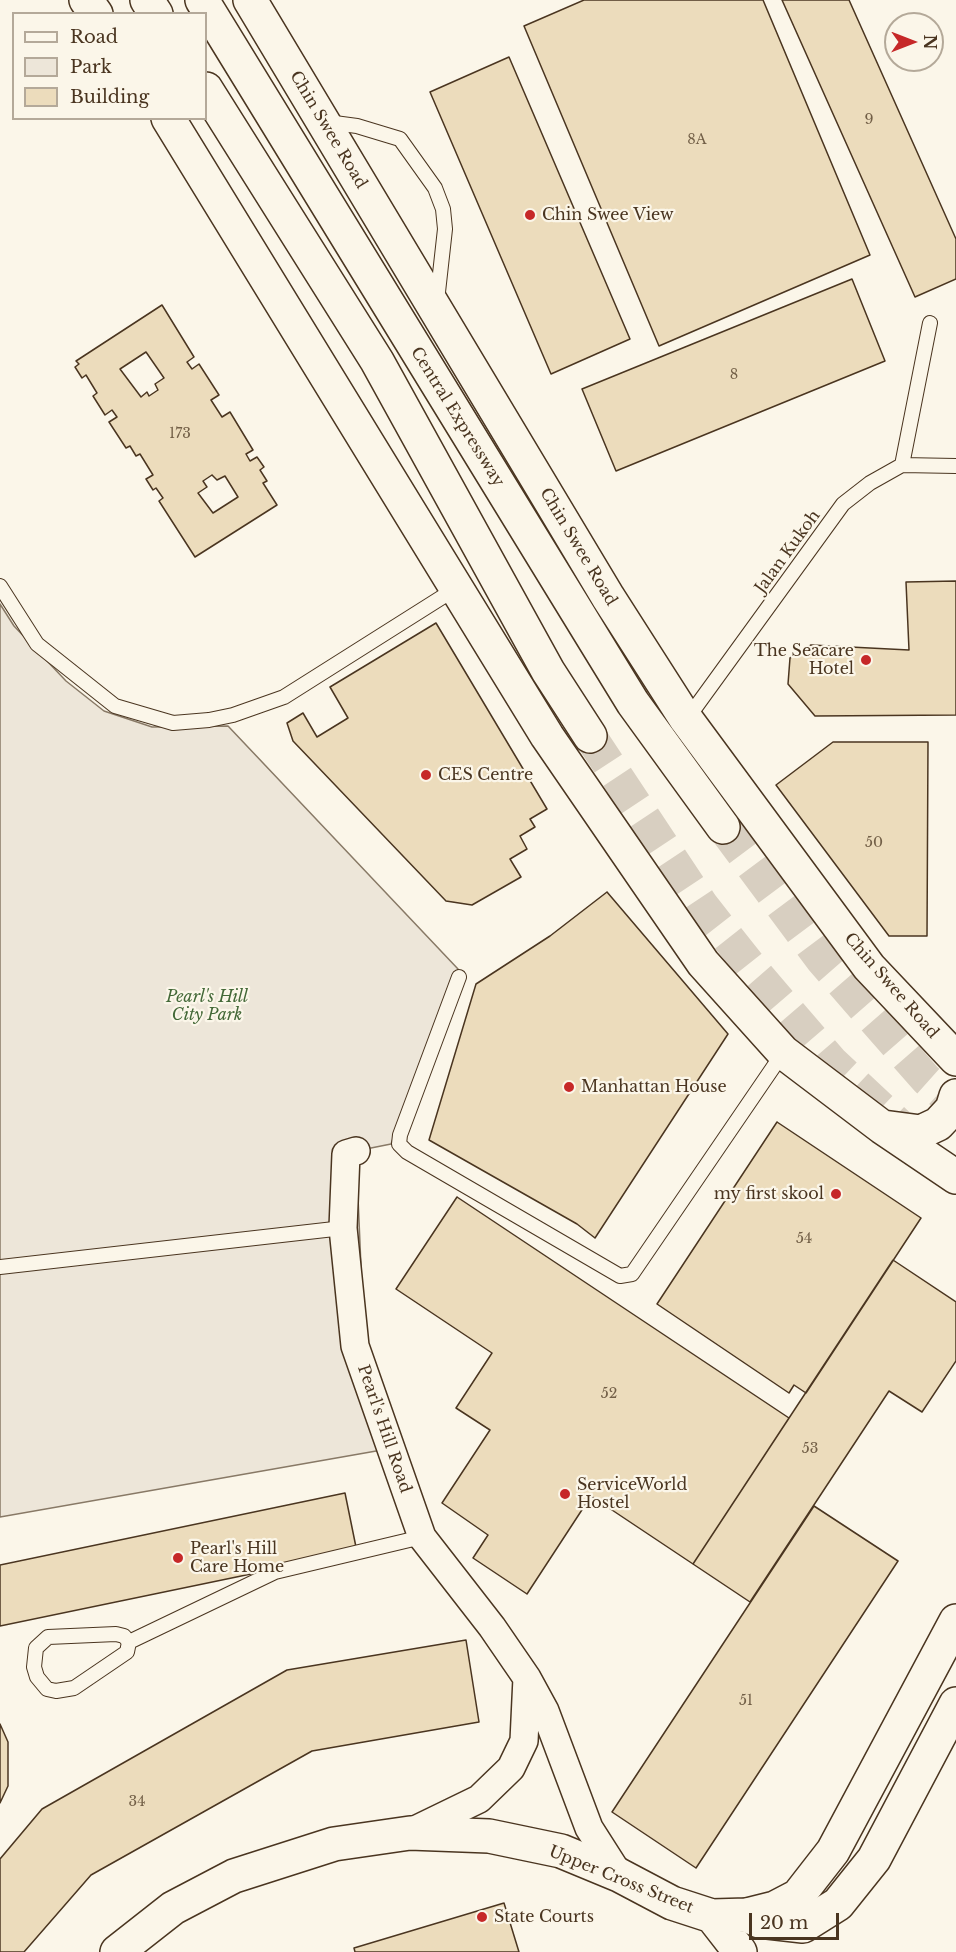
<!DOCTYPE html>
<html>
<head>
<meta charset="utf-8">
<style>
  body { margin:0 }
  #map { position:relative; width:956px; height:1952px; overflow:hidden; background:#fbf6e9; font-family:"Libre Baskerville",serif }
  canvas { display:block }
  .legend { position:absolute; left:12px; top:12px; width:195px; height:108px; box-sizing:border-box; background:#fbf6e9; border:2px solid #b4a999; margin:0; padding:8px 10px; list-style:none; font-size:18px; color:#4a3520 }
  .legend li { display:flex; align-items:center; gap:12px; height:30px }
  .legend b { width:30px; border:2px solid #b4a999 }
  .north { position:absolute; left:884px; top:12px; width:60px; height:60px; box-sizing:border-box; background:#fbf6e9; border:2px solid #b4a999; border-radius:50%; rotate:90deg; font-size:16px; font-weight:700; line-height:24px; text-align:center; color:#4a3520 }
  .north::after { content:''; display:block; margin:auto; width:21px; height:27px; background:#c62828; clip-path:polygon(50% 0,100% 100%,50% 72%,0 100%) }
  .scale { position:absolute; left:749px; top:1913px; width:90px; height:27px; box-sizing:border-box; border:3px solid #4a3520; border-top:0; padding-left:8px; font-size:18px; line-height:21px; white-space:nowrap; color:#4a3520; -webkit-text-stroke:4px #fbf6e9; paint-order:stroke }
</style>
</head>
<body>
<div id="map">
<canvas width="956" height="1952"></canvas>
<ul class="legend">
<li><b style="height:8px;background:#fbf6e9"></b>Road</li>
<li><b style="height:16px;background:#ede6d9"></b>Park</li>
<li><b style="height:16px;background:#ecdcbc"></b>Building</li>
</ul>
<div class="north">N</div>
<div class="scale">20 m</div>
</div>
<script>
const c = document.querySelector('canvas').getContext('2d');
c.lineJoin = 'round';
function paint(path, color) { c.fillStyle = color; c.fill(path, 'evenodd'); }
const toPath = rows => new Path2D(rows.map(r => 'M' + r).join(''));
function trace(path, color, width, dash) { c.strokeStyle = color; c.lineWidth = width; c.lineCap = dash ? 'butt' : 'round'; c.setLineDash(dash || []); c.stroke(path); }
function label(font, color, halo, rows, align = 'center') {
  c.font = font + ' "Libre Baskerville",serif'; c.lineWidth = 4.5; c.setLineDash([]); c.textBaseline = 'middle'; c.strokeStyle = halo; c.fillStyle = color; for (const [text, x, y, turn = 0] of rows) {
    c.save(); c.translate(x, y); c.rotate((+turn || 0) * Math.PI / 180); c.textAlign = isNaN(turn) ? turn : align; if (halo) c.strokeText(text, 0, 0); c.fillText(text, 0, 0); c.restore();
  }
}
const green = toPath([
  [0,604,14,626,66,681,104,711,152,727,228,726,458,969,391,1144,356,1151,364,1336,399,1447,0,1517,0,604]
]);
paint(green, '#ede6d9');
trace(green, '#887966', 1.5);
const building = toPath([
  [584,0,763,0,870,255,659,346,524,26,584,0],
  [782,0,849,0,956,239,956,279,915,297,782,0],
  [509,57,630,339,551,374,430,92,509,57],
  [852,279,885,361,616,471,582,389,852,279],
  [162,305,194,357,187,362,192,369,199,364,219,395,211,400,222,417,230,412,253,450,246,454,250,461,257,457,264,467,260,470,267,481,263,483,277,505,195,557,159,501,163,498,156,488,153,490,146,479,153,475,140,454,136,456,130,446,126,448,109,422,117,417,112,410,105,415,93,396,97,393,86,375,82,378,75,367,79,364,76,361,162,305],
  [146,352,164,378,155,384,158,390,149,396,147,392,141,397,120,369,146,352],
  [212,475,217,480,225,476,238,497,213,513,198,493,207,487,203,481,212,475],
  [956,581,956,715,815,716,788,684,790,658,811,645,909,650,906,582,956,581],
  [436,623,547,809,530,819,535,827,520,836,527,849,510,859,521,877,472,905,446,901,293,741,287,723,303,713,317,737,348,718,330,687,436,623],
  [833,742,928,742,927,936,889,936,776,785,833,742],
  [607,892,728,1034,595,1238,577,1224,429,1140,476,984,550,936,607,892],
  [777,1122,921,1218,806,1393,794,1385,789,1393,657,1304,777,1122],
  [457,1197,789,1418,693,1564,591,1496,527,1594,473,1558,488,1535,442,1503,490,1430,456,1408,492,1353,396,1289,457,1197],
  [893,1260,956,1302,956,1361,922,1412,889,1391,750,1602,693,1564,893,1260],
  [345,1493,357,1552,0,1626,0,1565,345,1493],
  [814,1506,898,1561,696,1868,612,1812,814,1506],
  [466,1640,479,1722,312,1751,91,1875,24,1952,0,1952,0,1859,42,1809,287,1670,466,1640],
  [0,1724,8,1742,8,1786,0,1803,0,1724],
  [504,1903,519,1952,355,1952,354,1948,504,1903]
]);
paint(building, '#ecdcbc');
trace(building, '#4a3520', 1.5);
trace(toPath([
  [590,736,702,905,758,976,832,1062,898,1124],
  [723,827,822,960,926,1079,956,1106]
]), '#d8cfc1', 33, [33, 16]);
const service = toPath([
  [327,122,357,126,400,139,435,188,443,209,445,229,437,301],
  [902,465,930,323],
  [0,586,37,644,115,706,173,723,209,720,233,715,284,697,455,589],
  [687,719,843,504,870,483,902,465,956,466],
  [459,977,400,1135,399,1144,407,1152,620,1276,632,1274,783,1053],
  [0,1267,343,1228],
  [116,1634,124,1636,129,1642,127,1652,74,1688,56,1691,47,1689,37,1677,34,1667,36,1648,48,1637,116,1634],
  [129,1642,275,1572,422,1537]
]);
const minor = toPath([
  [356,1151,346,1154,343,1228,355,1346,422,1537,492,1627,527,1678,545,1711,589,1828,619,1875],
  [411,1832,479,1799,511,1768,524,1741,527,1678]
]);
const primary = toPath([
  [86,0,96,14],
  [250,0,608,597,686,719,869,967,956,1059],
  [168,118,547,736,703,963,783,1052,882,1127,956,1177],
  [883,1127,921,1132,938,1124,952,1109,956,1096],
  [712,1916,740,1952],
  [117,1952,173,1908,234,1876,334,1844,410,1833,489,1836,561,1851,619,1875,672,1903,712,1916,747,1915,775,1908,798,1896,833,1851,956,1621]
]);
const motorway = toPath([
  [147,0,156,14],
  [202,0,633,703,723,827],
  [206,89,377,361,548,671,590,736],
  [747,1915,759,1921,803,1926,838,1904,874,1859,956,1704]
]);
trace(service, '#4a3520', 16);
trace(minor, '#4a3520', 30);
trace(primary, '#4a3520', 36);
trace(motorway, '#4a3520', 36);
trace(service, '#fbf6e9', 14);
trace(minor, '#fbf6e9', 27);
trace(primary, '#fbf6e9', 33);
trace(motorway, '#fbf6e9', 33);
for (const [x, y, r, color] of [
  [530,215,6,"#c62828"],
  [866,660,6,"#c62828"],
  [426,775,6,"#c62828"],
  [569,1087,6,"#c62828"],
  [836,1194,6,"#c62828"],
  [565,1494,6,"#c62828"],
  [178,1558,6,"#c62828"],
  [482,1917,6,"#c62828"]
]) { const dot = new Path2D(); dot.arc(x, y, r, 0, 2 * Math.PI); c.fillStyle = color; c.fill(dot); trace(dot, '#fbf6e9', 2); }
label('14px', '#725f47', null, [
  ["9",869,120],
  ["8A",697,140],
  ["8",734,375],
  ["173",180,434],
  ["50",874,843],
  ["54",804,1239],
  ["52",609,1394],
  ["53",810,1449],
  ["51",746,1701],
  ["34",137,1802]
]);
label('16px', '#4a3520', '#fbf6e9', [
  ["Chin Swee Road",328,130,59],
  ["Central Expressway",457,417,58],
  ["Chin Swee Road",578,547,59],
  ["Jalan Kukoh",788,552,-54],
  ["Chin Swee Road",891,986,49],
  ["Pearl's Hill Road",384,1429,71],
  ["Upper Cross Street",621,1880,22]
]);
label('16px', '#4a3520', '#fbf6e9', [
  ["Chin Swee View",542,215],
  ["The Seacare",854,651,"right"],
  ["Hotel",854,669,"right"],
  ["CES Centre",438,775],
  ["Manhattan House",581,1087],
  ["my first skool",824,1194,"right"],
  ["ServiceWorld",577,1485],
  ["Hostel",577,1503],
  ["Pearl's Hill",190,1549],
  ["Care Home",190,1567],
  ["State Courts",494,1917]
], 'left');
label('italic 16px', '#436837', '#fbf6e9', [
  ["Pearl's Hill",207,997],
  ["City Park",207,1015]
]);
</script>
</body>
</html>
